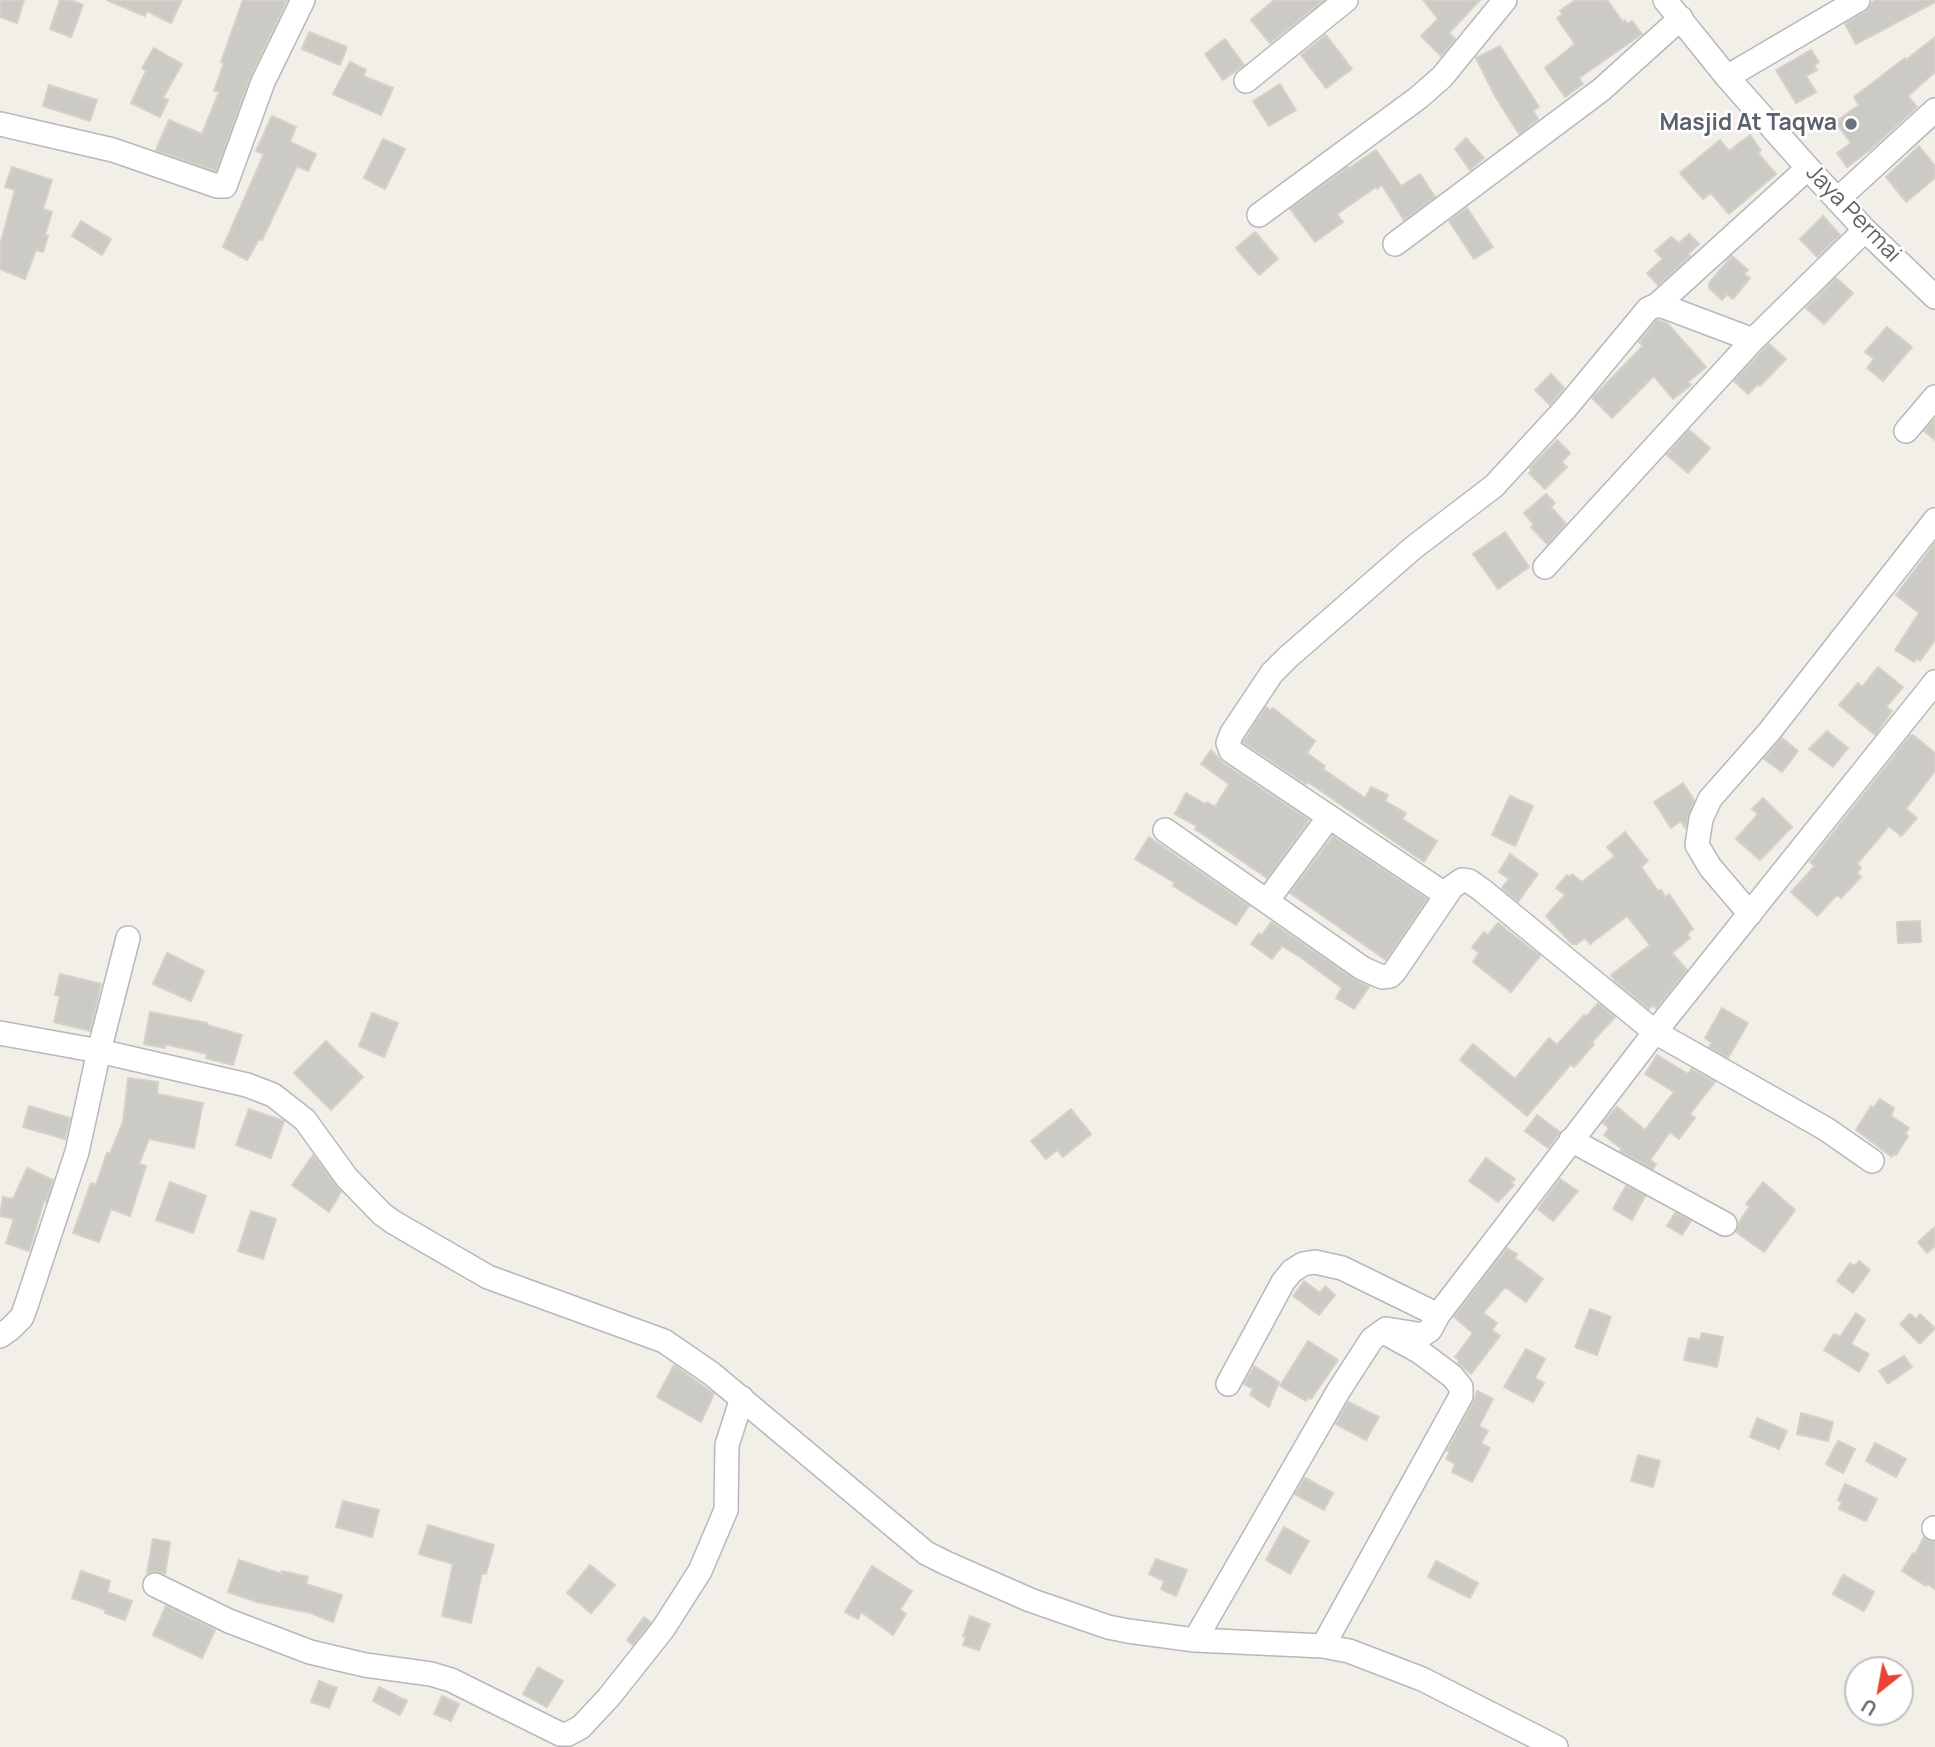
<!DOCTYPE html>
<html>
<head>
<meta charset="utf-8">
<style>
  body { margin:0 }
  #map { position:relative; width:1935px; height:1747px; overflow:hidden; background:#f1efe8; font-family:Manrope,sans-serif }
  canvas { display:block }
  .north { position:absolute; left:1844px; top:1656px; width:70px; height:70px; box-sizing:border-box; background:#fff; border:2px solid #bfc1c3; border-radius:50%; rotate:211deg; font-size:19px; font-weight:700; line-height:28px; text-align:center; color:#5f6368 }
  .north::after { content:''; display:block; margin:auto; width:24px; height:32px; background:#ea4335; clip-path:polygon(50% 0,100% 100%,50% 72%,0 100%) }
</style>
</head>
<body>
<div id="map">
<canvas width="1935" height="1747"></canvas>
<div class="north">U</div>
</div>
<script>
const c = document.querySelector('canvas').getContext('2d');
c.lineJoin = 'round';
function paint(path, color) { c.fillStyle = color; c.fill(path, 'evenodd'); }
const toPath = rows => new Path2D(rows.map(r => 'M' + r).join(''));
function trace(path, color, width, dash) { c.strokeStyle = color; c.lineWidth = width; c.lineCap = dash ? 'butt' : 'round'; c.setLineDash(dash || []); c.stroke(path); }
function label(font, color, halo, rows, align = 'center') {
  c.font = font + ' Manrope,sans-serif'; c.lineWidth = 5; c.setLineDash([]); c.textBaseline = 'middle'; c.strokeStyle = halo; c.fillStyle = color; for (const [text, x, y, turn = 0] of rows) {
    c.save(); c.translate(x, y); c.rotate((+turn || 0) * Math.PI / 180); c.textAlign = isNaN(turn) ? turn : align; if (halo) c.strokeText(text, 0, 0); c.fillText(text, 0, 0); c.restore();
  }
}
const building = toPath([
  [0,0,24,0,17,23,0,17,0,0],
  [60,0,70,0,83,5,71,37,50,29,60,0],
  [107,0,182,0,171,23,147,11,145,16,107,0],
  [243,0,287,0,250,77,216,171,156,150,169,120,202,134,219,92,214,91,224,63,221,62,243,0],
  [1274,0,1324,0,1270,43,1251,20,1274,0],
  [1423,0,1480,0,1449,33,1455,39,1441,56,1421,36,1438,19,1423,0],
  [1575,0,1607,0,1623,22,1625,20,1627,24,1632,21,1642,34,1579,78,1583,84,1565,97,1545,68,1575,44,1557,18,1563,14,1560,11,1575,0],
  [1876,0,1935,0,1935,2,1856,44,1845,24,1865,12,1871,3,1876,0],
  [309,32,347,47,340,65,302,49,309,32],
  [1326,35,1352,69,1326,88,1301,55,1326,35],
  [1935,37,1935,72,1908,96,1917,107,1871,149,1847,167,1837,153,1851,143,1835,122,1859,105,1854,97,1905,58,1906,60,1935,37],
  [1225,39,1244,65,1223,80,1205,54,1225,39],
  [1500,46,1539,107,1533,111,1538,119,1519,134,1495,96,1476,58,1500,46],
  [154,48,182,64,163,98,168,100,160,117,131,103,146,71,142,68,154,48],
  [1811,50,1819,62,1814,65,1817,70,1806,76,1816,92,1796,103,1776,70,1811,50],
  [350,62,366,70,363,76,393,88,381,115,333,94,350,62],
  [1280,84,1296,110,1269,126,1253,101,1280,84],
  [49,85,97,100,90,121,43,106,49,85],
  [272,116,296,127,290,142,316,154,308,171,297,166,262,240,259,239,247,260,223,247,264,154,256,151,272,116],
  [1750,135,1761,150,1758,153,1776,174,1729,214,1711,193,1703,199,1680,173,1720,140,1729,151,1750,135],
  [1466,138,1484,158,1470,170,1455,149,1466,138],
  [383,139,405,149,385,189,364,178,383,139],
  [1919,146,1935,166,1935,178,1906,202,1886,177,1919,146],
  [1376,150,1401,186,1420,174,1435,197,1404,220,1382,185,1377,189,1376,187,1337,214,1343,222,1315,242,1290,209,1348,167,1349,168,1376,150],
  [12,167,52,180,43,209,52,212,45,235,48,236,43,252,36,250,25,279,0,269,0,245,15,190,5,187,12,167],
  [1467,208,1493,247,1474,259,1449,221,1467,208],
  [1823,216,1840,235,1817,257,1800,239,1823,216],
  [81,221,111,239,102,255,72,236,81,221],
  [1255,232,1278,259,1259,275,1236,248,1255,232],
  [1689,234,1699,244,1688,254,1690,256,1658,285,1647,273,1663,259,1655,251,1671,237,1679,243,1689,234],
  [1732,256,1748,270,1744,274,1750,278,1733,299,1727,294,1722,300,1709,288,1709,283,1732,256],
  [1836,278,1853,293,1824,324,1806,308,1836,278],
  [1657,320,1667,323,1706,367,1688,382,1691,385,1673,399,1654,376,1612,418,1592,398,1643,346,1639,342,1657,320],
  [1887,327,1912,347,1883,381,1867,368,1874,359,1865,352,1887,327],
  [1769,344,1786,359,1760,386,1758,384,1748,394,1734,381,1769,344],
  [1551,374,1564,388,1550,405,1535,390,1551,374],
  [1935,419,1935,440,1924,431,1935,419],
  [1689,430,1710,448,1688,473,1667,455,1689,430],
  [1557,440,1570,453,1562,462,1567,467,1545,489,1529,473,1532,470,1530,468,1557,440],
  [1546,494,1555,503,1551,507,1566,524,1547,544,1531,527,1534,525,1524,513,1546,494],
  [1505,532,1529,567,1498,589,1473,554,1505,532],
  [1935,543,1935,640,1920,661,1917,658,1914,662,1895,650,1919,613,1896,595,1935,543],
  [1878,667,1903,687,1886,707,1892,711,1875,735,1839,705,1858,683,1862,687,1878,667],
  [1266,707,1270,710,1273,708,1315,741,1307,753,1325,766,1323,769,1365,798,1371,787,1388,795,1385,801,1406,813,1402,819,1437,841,1424,862,1308,782,1306,784,1243,742,1266,707],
  [1827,731,1848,748,1833,767,1809,749,1827,731],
  [1913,735,1935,753,1935,771,1906,809,1917,818,1901,836,1889,826,1857,864,1861,868,1857,873,1861,877,1841,898,1837,895,1817,916,1791,892,1815,866,1810,862,1910,736,1913,735],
  [1782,738,1798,751,1782,772,1764,759,1782,738],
  [1211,750,1223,763,1309,820,1267,878,1195,829,1197,826,1175,814,1186,793,1205,804,1207,802,1215,807,1229,784,1201,764,1211,750],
  [1683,783,1694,800,1685,828,1681,821,1671,828,1654,802,1683,783],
  [1510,796,1533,806,1515,846,1492,835,1510,796],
  [1763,798,1792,827,1760,860,1736,839,1758,814,1752,809,1763,798],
  [1625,832,1648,861,1641,867,1658,891,1661,890,1665,897,1669,894,1693,929,1687,934,1690,938,1672,953,1687,970,1656,1008,1653,1005,1649,1009,1615,981,1611,975,1650,945,1627,916,1590,944,1585,938,1577,944,1572,944,1546,916,1565,895,1556,888,1567,875,1570,877,1572,874,1582,882,1615,856,1607,847,1625,832],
  [1333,836,1427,899,1386,960,1290,893,1333,836],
  [1149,837,1249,906,1236,925,1173,886,1175,883,1135,859,1149,837],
  [1510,854,1538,874,1518,902,1502,888,1509,879,1499,872,1510,854],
  [1920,921,1921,942,1898,943,1897,922,1920,921],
  [1271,922,1354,979,1369,987,1354,1009,1336,998,1342,988,1300,957,1282,946,1272,959,1251,944,1259,933,1262,935,1271,922],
  [1498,923,1540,956,1511,992,1473,962,1479,953,1472,947,1484,932,1488,935,1498,923],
  [167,953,204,971,191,1001,153,984,167,953],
  [60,974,101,984,90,1031,54,1022,60,996,55,995,60,974],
  [1598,1003,1615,1017,1592,1042,1594,1044,1574,1067,1571,1064,1527,1116,1460,1060,1473,1044,1515,1079,1549,1038,1557,1045,1584,1015,1586,1017,1598,1003],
  [1722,1008,1748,1023,1728,1058,1709,1047,1712,1043,1705,1038,1722,1008],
  [150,1012,207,1023,207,1025,242,1035,233,1065,206,1058,207,1054,165,1044,165,1048,144,1044,150,1012],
  [372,1013,398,1023,384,1057,359,1046,372,1013],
  [326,1041,363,1077,331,1110,294,1073,326,1041],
  [1657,1055,1688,1074,1691,1069,1715,1082,1690,1114,1695,1118,1679,1139,1670,1132,1650,1160,1656,1164,1653,1169,1620,1151,1622,1149,1604,1135,1609,1128,1603,1123,1617,1107,1645,1130,1674,1092,1645,1074,1657,1055],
  [128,1078,158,1082,157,1094,203,1103,194,1148,149,1139,139,1164,146,1166,130,1216,111,1209,99,1242,73,1233,91,1183,96,1185,107,1153,110,1154,123,1122,128,1078],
  [1880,1099,1894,1108,1891,1116,1909,1128,1905,1134,1908,1136,1896,1155,1894,1153,1892,1157,1856,1130,1871,1106,1873,1108,1880,1099],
  [29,1106,70,1118,65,1139,23,1127,29,1106],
  [249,1109,284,1121,271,1158,236,1145,249,1109],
  [1071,1109,1091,1134,1063,1157,1057,1150,1046,1159,1031,1141,1071,1109],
  [1537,1115,1560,1132,1548,1148,1525,1131,1537,1115],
  [313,1155,341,1192,329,1212,292,1185,313,1155],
  [1486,1158,1515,1179,1511,1183,1514,1185,1498,1202,1469,1181,1486,1158],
  [27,1168,53,1180,46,1202,44,1201,29,1251,6,1243,14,1219,0,1216,3,1197,13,1199,27,1168],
  [1560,1179,1578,1191,1553,1221,1538,1209,1560,1179],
  [170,1182,206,1196,193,1233,156,1220,170,1182],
  [1763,1182,1795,1210,1764,1252,1736,1232,1739,1222,1750,1206,1746,1204,1763,1182],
  [1626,1186,1645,1196,1632,1220,1613,1209,1626,1186],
  [251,1211,276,1219,263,1259,238,1251,251,1211],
  [1675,1213,1691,1221,1682,1235,1667,1226,1675,1213],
  [1935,1227,1935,1246,1927,1253,1918,1242,1935,1227],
  [1507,1248,1517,1254,1515,1258,1543,1279,1526,1302,1505,1287,1483,1313,1497,1323,1492,1330,1500,1336,1471,1374,1458,1363,1459,1360,1455,1357,1473,1333,1454,1317,1507,1248],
  [1859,1261,1870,1270,1853,1293,1837,1281,1850,1263,1855,1266,1859,1261],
  [1304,1281,1320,1293,1325,1286,1335,1295,1319,1315,1293,1296,1304,1281],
  [1590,1309,1611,1317,1597,1355,1575,1347,1590,1309],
  [1856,1313,1865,1320,1851,1344,1869,1354,1859,1372,1824,1350,1834,1334,1840,1337,1856,1313],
  [1910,1314,1916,1319,1920,1314,1935,1328,1920,1344,1900,1324,1910,1314],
  [1702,1333,1723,1337,1717,1367,1684,1360,1689,1338,1700,1340,1702,1333],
  [1308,1341,1338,1360,1311,1399,1308,1397,1306,1401,1280,1386,1308,1341],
  [1526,1349,1545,1359,1535,1378,1544,1383,1533,1402,1504,1387,1526,1349],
  [1904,1356,1912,1367,1888,1384,1879,1371,1904,1356],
  [674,1365,714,1394,701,1422,657,1397,674,1365],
  [1254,1366,1279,1382,1269,1407,1250,1395,1253,1389,1244,1384,1254,1366],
  [1477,1391,1493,1399,1479,1426,1488,1431,1481,1443,1490,1448,1472,1482,1452,1472,1455,1464,1446,1459,1450,1452,1447,1451,1473,1403,1477,1391],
  [1348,1402,1379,1417,1366,1440,1336,1424,1348,1402],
  [1801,1413,1833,1422,1828,1441,1797,1434,1801,1413],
  [1757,1418,1787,1431,1779,1449,1750,1437,1757,1418],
  [1838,1441,1855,1449,1843,1473,1826,1464,1838,1441],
  [1875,1443,1906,1459,1896,1477,1866,1461,1875,1443],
  [1638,1455,1660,1461,1653,1487,1631,1481,1638,1455],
  [1305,1478,1333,1493,1324,1510,1295,1494,1305,1478],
  [1845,1484,1877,1499,1866,1521,1839,1509,1842,1502,1838,1500,1845,1484],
  [343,1501,379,1510,372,1537,336,1527,343,1501],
  [428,1525,494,1545,486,1574,482,1573,471,1623,442,1616,453,1564,419,1554,428,1525],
  [1284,1527,1309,1541,1290,1574,1266,1560,1284,1527],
  [1924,1537,1935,1542,1935,1589,1928,1584,1926,1586,1902,1571,1913,1553,1915,1555,1924,1537],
  [153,1539,170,1542,165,1574,155,1571,147,1573,153,1539],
  [1156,1559,1187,1570,1176,1596,1161,1589,1164,1581,1149,1574,1156,1559],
  [239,1560,282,1574,282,1571,308,1577,306,1584,342,1595,333,1622,311,1613,257,1602,228,1592,239,1560],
  [1436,1561,1478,1583,1470,1598,1428,1577,1436,1561],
  [590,1565,615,1585,591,1613,567,1593,590,1565],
  [872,1566,912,1591,900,1610,906,1614,893,1635,861,1612,858,1619,845,1612,872,1566],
  [81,1571,110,1581,107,1592,132,1601,125,1620,105,1613,106,1610,72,1598,81,1571],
  [1843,1575,1874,1592,1864,1611,1833,1594,1843,1575],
  [166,1606,215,1630,202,1658,153,1635,166,1606],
  [970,1616,990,1624,979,1650,963,1645,966,1637,963,1636,970,1616],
  [644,1617,651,1622,633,1645,627,1640,644,1617],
  [538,1667,563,1681,547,1707,523,1694,538,1667],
  [319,1681,337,1688,329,1708,311,1702,319,1681],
  [379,1687,407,1701,400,1715,373,1701,379,1687],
  [442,1696,459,1704,451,1721,434,1714,442,1696]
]);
paint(building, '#cccac5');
trace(building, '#d6d1c6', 2);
const minor = toPath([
  [1665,0,1727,77,1808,168,1865,230,1935,297],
  [1727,77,1858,0],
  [1246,81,1346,0],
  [0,124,113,150,217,186,225,186,263,82,303,0],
  [1837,200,1935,110],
  [1259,215,1418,98,1442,77,1505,0],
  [1395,244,1601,90,1681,18],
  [1657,305,1808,168],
  [1906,431,1935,397],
  [1545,567,1753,340,1865,230],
  [1165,830,1362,968,1382,977,1390,976,1395,971,1452,887,1462,880,1469,881,1482,890,1655,1032,1826,1129,1872,1161],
  [1446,895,1231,751,1228,743,1232,733,1272,673,1287,658,1413,548,1494,486,1565,409,1648,309,1657,305,1668,308,1753,340],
  [1267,901,1329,817],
  [1750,914,1710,867,1697,845,1701,819,1710,799,1769,732,1935,520],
  [0,1033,99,1051,247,1085,273,1095,305,1120,347,1178,382,1214,393,1222,488,1277,664,1341,712,1374,926,1553,946,1563,1030,1600,1108,1627,1128,1631,1195,1640,1323,1646,1349,1651,1422,1679,1556,1747],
  [1571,1140,1725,1224],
  [0,1336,10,1329,22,1317,27,1303,77,1152,99,1051,128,938],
  [1228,1384,1283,1282,1292,1271,1303,1264,1315,1262,1342,1268,1438,1315],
  [1934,1528,1935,1528],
  [155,1585,229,1621,310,1652,365,1665,431,1674,451,1680,560,1734,568,1734,581,1727,609,1697,663,1629,700,1571,726,1510,727,1445,742,1398],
  [1195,1640,1339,1390,1372,1339,1386,1329,1417,1334,1424,1334,1430,1330,1438,1315,1655,1032,1935,682],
  [1323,1646,1461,1396,1461,1387,1452,1376,1420,1352,1391,1336]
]);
trace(minor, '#b5b8bc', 26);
trace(minor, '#fff', 23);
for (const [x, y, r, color] of [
  [1851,124,7,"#6b7280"]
]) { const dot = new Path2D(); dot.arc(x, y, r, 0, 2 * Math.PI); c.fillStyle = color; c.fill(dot); trace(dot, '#fff', 2.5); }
label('bold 23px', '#5b616d', '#fff', [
  ["Masjid At Taqwa",1837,124]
], 'right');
label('23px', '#5f6368', '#fff', [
  ["Jaya Permai",1853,214,46]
]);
</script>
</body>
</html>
